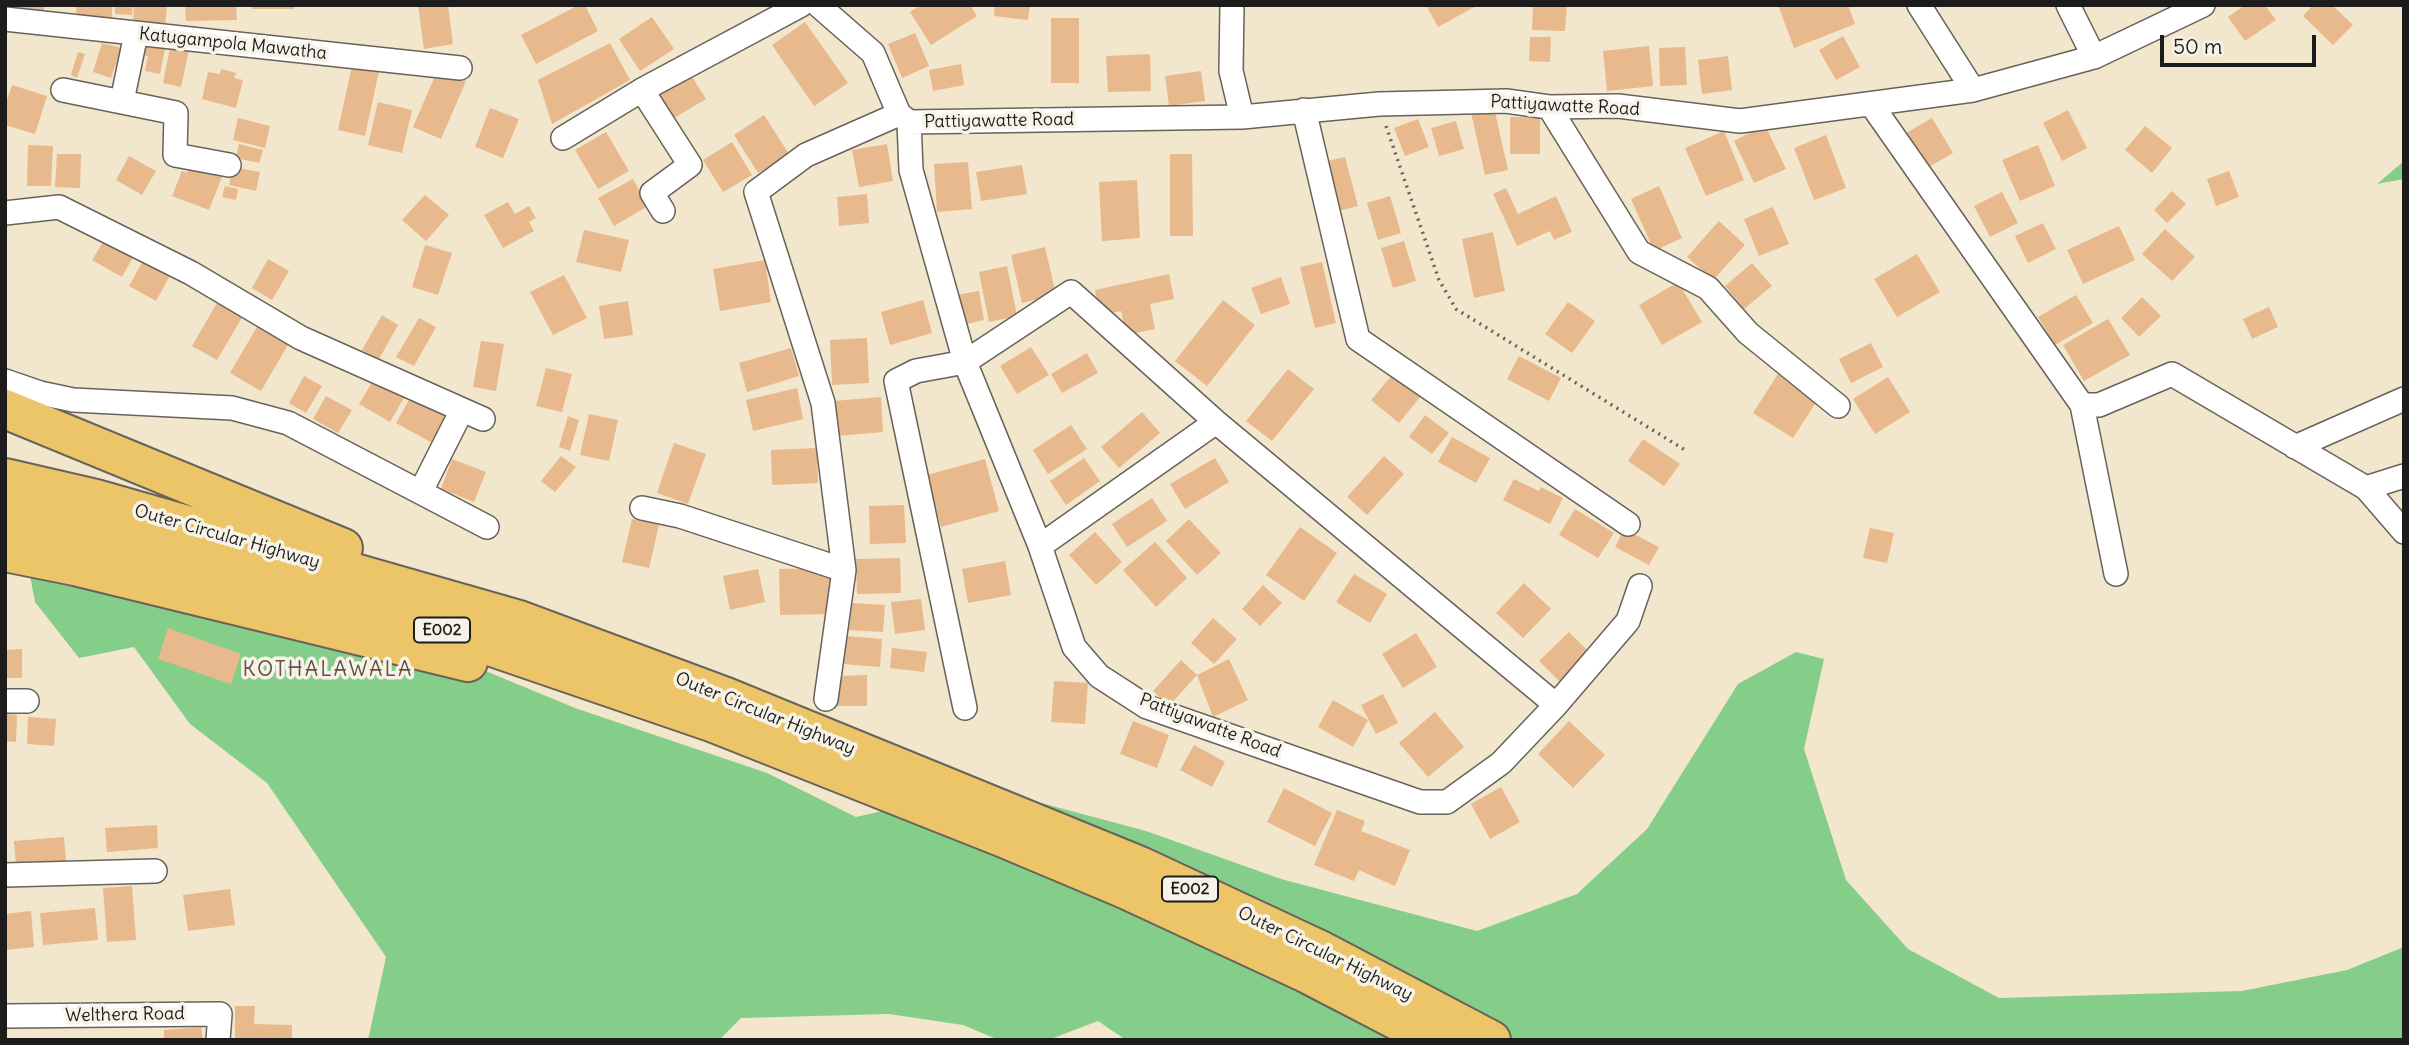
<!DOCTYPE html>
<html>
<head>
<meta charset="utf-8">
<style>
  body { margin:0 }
  #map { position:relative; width:2409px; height:1045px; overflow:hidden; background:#f2e6cd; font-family:Delius,sans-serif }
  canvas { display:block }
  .frame { position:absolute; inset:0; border:7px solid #1c1c1c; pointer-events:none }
  .scale { position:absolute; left:2160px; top:35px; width:156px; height:32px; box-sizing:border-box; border:4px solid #1c1c1c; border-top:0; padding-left:9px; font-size:21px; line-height:24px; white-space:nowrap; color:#1c1c1c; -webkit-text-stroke:5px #f7f3e8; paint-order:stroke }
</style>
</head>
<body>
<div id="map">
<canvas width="2409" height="1045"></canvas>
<div class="frame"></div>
<div class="scale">50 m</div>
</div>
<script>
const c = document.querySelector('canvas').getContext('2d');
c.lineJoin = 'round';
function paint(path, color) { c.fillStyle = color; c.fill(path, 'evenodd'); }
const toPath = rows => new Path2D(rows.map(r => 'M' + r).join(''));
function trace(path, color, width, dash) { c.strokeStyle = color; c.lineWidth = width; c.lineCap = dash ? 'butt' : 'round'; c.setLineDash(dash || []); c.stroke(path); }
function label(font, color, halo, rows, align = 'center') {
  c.font = font + ' Delius,sans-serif'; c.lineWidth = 7; c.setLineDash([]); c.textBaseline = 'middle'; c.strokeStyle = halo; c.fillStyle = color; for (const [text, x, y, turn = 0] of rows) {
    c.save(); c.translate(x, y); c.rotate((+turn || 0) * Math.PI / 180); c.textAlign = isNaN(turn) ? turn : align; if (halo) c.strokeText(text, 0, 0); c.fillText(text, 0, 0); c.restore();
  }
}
paint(toPath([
  [2404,161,2404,179,2377,184],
  [26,554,447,655,575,708,767,773,856,817,985,788,1146,831,1281,879,1477,931,1577,894,1647,829,1738,684,1796,652,1824,659,1804,749,1846,880,1908,949,1999,998,2242,991,2347,970,2404,947,2404,1040,1126,1040,1098,1021,1048,1040,999,1040,963,1025,889,1014,741,1018,719,1040,368,1040,386,957,267,783,190,724,134,647,79,658,35,602]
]), '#85ce89');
paint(toPath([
  [5,5,44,5,44,10,5,10],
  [76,5,112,5,112,24,77,26],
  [115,5,133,5,132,15,115,14],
  [134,5,167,5,165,28,133,25],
  [185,5,236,5,237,20,186,21],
  [252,5,294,5,294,9,252,9],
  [418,5,448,5,453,44,424,49],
  [579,5,585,5,598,31,536,64,521,35],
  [921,5,970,5,977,16,931,45,910,12],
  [995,5,1030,5,1028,20,994,16],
  [1426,5,1478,5,1438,27],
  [1533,5,1567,5,1565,31,1532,30],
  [1778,5,1848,5,1855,24,1794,48],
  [2245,5,2265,5,2276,20,2245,41,2228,17],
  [2313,5,2332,5,2353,25,2333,45,2303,16],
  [652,17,674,49,640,71,619,39],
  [1051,18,1079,18,1079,83,1051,83],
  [805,22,848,83,814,106,772,45],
  [915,33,929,66,902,78,888,44],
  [1843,36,1860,67,1836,80,1819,50],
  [1530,37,1551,37,1550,62,1529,61],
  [145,39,166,44,160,74,145,71,148,56,142,55],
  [171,42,190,45,181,87,163,83],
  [102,43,121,48,111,78,93,72],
  [610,43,630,80,552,124,538,80],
  [1649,46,1653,86,1607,91,1603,51],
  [1685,47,1687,85,1660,86,1659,48],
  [78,52,85,54,77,78,71,75],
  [1150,54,1151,91,1108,92,1106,56],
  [1728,56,1732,90,1702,94,1698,60],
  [961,64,964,85,933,91,929,70],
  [352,66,379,71,365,136,338,130],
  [221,69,236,73,234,78,243,80,236,108,202,99,208,72,220,74],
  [438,69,466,81,441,139,413,127],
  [1201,71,1205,101,1169,106,1165,76],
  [691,75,706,99,671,120,656,96],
  [12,85,47,96,35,134,5,125,5,105],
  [378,102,412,110,402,153,368,145],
  [1493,103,1508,170,1485,175,1470,108],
  [490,108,519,119,503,158,475,147],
  [2068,110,2087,148,2062,161,2043,123],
  [764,115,789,154,758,173,734,135],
  [1510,117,1540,117,1540,154,1510,154],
  [238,118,270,126,265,148,233,140],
  [1932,118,1953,153,1927,168,1906,133],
  [1418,119,1429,147,1405,156,1394,128],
  [1456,121,1464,149,1439,156,1431,128],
  [1765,125,1786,169,1754,183,1734,141],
  [2145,126,2172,148,2152,173,2125,150],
  [1724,131,1744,180,1706,196,1685,148],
  [606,132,629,171,598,189,575,150],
  [1826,135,1846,188,1814,200,1794,148],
  [732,142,752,175,723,192,703,160],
  [239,144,263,150,259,163,236,158],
  [887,144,893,181,859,187,852,150],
  [28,145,53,146,51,186,27,186],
  [2038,145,2055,186,2020,201,2002,160],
  [57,154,81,154,80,188,55,187],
  [1170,154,1192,154,1193,236,1170,236],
  [129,156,156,171,142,195,116,180],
  [1345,157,1358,206,1331,213,1319,163],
  [968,162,972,209,937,212,934,164],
  [190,165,222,177,209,210,172,196,182,171,187,173],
  [1022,165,1027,194,981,201,976,172],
  [233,167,260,172,256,191,229,185],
  [2229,171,2239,197,2216,206,2207,179],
  [633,179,648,206,614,226,598,198],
  [1137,180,1140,238,1102,241,1099,182],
  [225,186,238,189,236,200,222,197],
  [1659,186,1682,238,1654,251,1631,199],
  [1506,188,1518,214,1556,196,1572,232,1554,240,1550,231,1517,246,1493,194],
  [2172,191,2186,204,2167,223,2154,210],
  [2002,192,2018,223,1990,237,1974,206],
  [867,194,869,223,839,226,837,197],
  [425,195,449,215,426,241,402,220],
  [1390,196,1401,233,1378,240,1367,203],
  [508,202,515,214,529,206,536,218,529,222,534,231,503,248,484,215],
  [1773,207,1789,244,1759,256,1744,219],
  [1719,221,1745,245,1713,280,1687,257],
  [2043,223,2056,249,2028,263,2015,236],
  [2119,226,2135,260,2083,284,2067,250],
  [2165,229,2195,257,2172,281,2142,254],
  [584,230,629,240,621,272,576,262],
  [1493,232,1505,291,1474,298,1462,239],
  [108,234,137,250,122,277,92,260],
  [1404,241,1416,281,1393,288,1381,248],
  [425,245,452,253,438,295,412,287],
  [1045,247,1056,295,1022,303,1011,255],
  [1917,254,1940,292,1897,317,1874,279],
  [144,259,171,274,156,301,129,286],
  [268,259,289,271,272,300,252,288],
  [765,260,771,302,720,311,713,269],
  [1322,262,1336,323,1315,328,1300,267],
  [1752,263,1772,286,1744,309,1725,286],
  [1007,266,1017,316,989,322,979,272],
  [1169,274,1174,299,1150,304,1155,329,1126,335,1121,311,1100,315,1095,290],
  [564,275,587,318,553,335,530,292],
  [1281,277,1290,304,1261,314,1251,288],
  [1678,282,1702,322,1662,345,1639,305],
  [979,291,984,320,962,325,956,295],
  [2076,295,2093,323,2055,345,2038,317],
  [2142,297,2161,316,2139,337,2121,318],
  [923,300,932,333,890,345,881,312],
  [1223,300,1255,325,1207,386,1175,361],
  [218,301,243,316,217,360,192,346],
  [628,301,633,335,604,339,599,306],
  [1568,302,1595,321,1572,353,1545,334],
  [2269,307,2278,327,2252,339,2243,319],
  [382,315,398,325,379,359,362,350],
  [419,318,436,327,414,366,396,357],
  [2108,319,2130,355,2084,381,2063,345],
  [258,325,289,343,261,391,230,373],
  [867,338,869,383,832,385,830,340],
  [481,341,504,344,496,391,473,387],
  [1871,343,1883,367,1851,383,1839,359],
  [1031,347,1049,375,1017,394,1000,366],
  [791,348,799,376,747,392,739,363],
  [1087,353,1098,373,1062,393,1051,374],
  [1519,356,1561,378,1549,401,1507,379],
  [546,368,572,374,562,412,536,406],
  [1288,369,1314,389,1272,441,1246,421],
  [1393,374,1420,397,1399,423,1371,400],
  [1778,374,1818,399,1793,438,1753,413],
  [304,376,322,386,306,413,289,403],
  [1888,377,1910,412,1875,434,1853,399],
  [374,379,405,396,390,422,359,404],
  [797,388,803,419,753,431,746,400],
  [412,395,450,416,434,444,396,423],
  [326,396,352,410,338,433,313,419],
  [881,397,883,432,837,436,834,401],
  [1142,412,1160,433,1119,468,1101,447],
  [589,414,618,420,609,461,580,455],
  [1425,415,1449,433,1432,454,1409,437],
  [568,416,579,420,570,451,559,447],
  [1071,425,1087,449,1048,474,1033,450],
  [1452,437,1490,458,1476,483,1438,462],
  [1643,439,1680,464,1664,486,1628,461],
  [674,443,706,454,688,504,657,493],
  [817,448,818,483,772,485,771,450],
  [561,456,576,467,555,492,541,481],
  [1384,456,1404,474,1367,515,1347,497],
  [1084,458,1100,481,1066,505,1050,481],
  [1215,458,1229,482,1185,509,1170,484],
  [452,459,486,472,474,502,441,489],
  [985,459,999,511,941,527,927,475],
  [1514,479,1539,491,1541,487,1563,498,1550,524,1503,500],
  [1152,498,1167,521,1127,547,1112,524],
  [904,505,906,543,870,544,869,506],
  [1575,509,1614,533,1598,558,1559,535],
  [632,519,659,525,649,568,622,562],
  [1189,519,1221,553,1197,575,1166,541],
  [1300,527,1337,553,1304,601,1266,575],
  [1870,528,1894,533,1887,563,1863,558],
  [1624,529,1659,547,1649,565,1615,547],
  [1095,532,1122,562,1096,585,1069,555],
  [1155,542,1187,578,1156,607,1123,570],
  [900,558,901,593,857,594,856,559],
  [1005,561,1011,595,968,603,962,569],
  [830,568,830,614,780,615,779,569],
  [758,569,765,602,730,610,723,576],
  [1354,574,1387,594,1370,623,1336,602],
  [1524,583,1551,609,1523,638,1496,613],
  [1263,585,1282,603,1260,626,1242,609],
  [921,599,925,630,895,634,891,602],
  [852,603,885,605,883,632,849,630],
  [1213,618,1237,639,1214,664,1191,643],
  [168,628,241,654,231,684,158,659],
  [1569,632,1589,652,1560,682,1539,661],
  [1416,633,1437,667,1403,688,1382,654],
  [846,636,882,639,880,667,843,664],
  [892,648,927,652,924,672,890,668],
  [22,649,22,678,5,678,5,650],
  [1229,659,1248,700,1213,717,1197,675],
  [1181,660,1197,675,1169,706,1153,691],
  [867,675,867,706,837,706,836,676],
  [1054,681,1088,683,1085,724,1051,722],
  [1383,694,1398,723,1376,734,1361,705],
  [1333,700,1368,720,1353,747,1318,727],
  [1435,712,1464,747,1428,777,1399,743],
  [5,714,17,715,16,742,5,741],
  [28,717,56,719,54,746,27,744],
  [1133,721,1169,735,1157,768,1120,754],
  [1569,721,1605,755,1573,788,1538,754],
  [1194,745,1225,762,1212,787,1180,770],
  [1501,787,1520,822,1490,839,1471,804],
  [1284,788,1332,813,1315,846,1267,822],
  [1337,810,1365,821,1361,831,1410,850,1395,886,1359,870,1354,881,1314,865],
  [157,825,158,848,107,852,105,828],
  [64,837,66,861,16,865,14,841],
  [132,886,136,940,107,942,103,888],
  [230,889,235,925,188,931,183,895],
  [95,908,98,940,43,945,40,913],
  [31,911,34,947,5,950,5,914],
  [235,1006,255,1006,254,1024,292,1025,292,1040,235,1040],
  [201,1027,203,1040,164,1040,164,1030]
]), '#e8b98d');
const street = toPath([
  [818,5,873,53,899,114,909,122],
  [1232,5,1231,71,1242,117],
  [1919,5,1973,90],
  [2068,5,2094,57],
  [5,19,460,68],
  [63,90,176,113,175,155,229,165],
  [642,90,690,165,652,193,663,211],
  [122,101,136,34],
  [1871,104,2082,405,2099,405,2172,374,2366,488,2404,532],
  [1549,107,1639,252,1708,288,1748,333,1838,406],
  [1304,110,1358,339,1628,524],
  [563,138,642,90,801,5],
  [5,213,59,207,191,273,301,338,483,419],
  [5,381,40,393,73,400,232,408,288,423,487,527],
  [2082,405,2116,574],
  [2295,447,2404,399],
  [2366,488,2404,476],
  [421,491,462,410],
  [642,508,680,516,844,570],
  [1040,546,1216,422],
  [1640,586,1628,621,1556,705,1501,763,1447,802,1420,802,1147,707,1099,676,1074,647,1040,546,965,362,911,170,909,122,1242,117,1379,104,1506,101,1549,107,1618,106,1740,121,1973,90,2094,57,2203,5],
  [826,699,844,570,823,403,756,192,806,155,899,114],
  [5,701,27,701],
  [965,708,896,381,916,371,965,362,1071,292,1216,422,1556,705],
  [5,875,155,871],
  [5,1016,220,1014,218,1040]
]);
const highway = toPath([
  [5,409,343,548],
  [5,478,96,499,519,620,726,697,1140,866,1322,951,1491,1040],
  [5,514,399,615,714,723,1004,838,1125,889,1306,973,1435,1040],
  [5,552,75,566,468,662]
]);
trace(street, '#67635a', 26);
trace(highway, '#67635a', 42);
trace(toPath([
  [1386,126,1439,280,1456,309,1685,450]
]), '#67635a', 3.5, [2, 5]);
trace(street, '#fff', 23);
trace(highway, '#edc569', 38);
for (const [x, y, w] of [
  [442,630,56],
  [1190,889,56]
]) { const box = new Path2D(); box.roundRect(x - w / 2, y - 12.5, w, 25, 5); c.fillStyle = '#f7f3e8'; c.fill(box); trace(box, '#1c1c1c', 2); }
label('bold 16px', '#1c1c1c', null, [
  ["E002",442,630],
  ["E002",1190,889]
]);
label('18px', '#1c1c1c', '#f7f3e8', [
  ["Katugampola Mawatha",233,44,6],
  ["Pattiyawatte Road",1565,106,3],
  ["Pattiyawatte Road",999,121,-1],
  ["Outer Circular Highway",227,537,16],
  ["Outer Circular Highway",765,714,22],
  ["Pattiyawatte Road",1210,726,21],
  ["Outer Circular Highway",1325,954,26],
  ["Welthera Road",125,1015,-1]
]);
c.letterSpacing = '2px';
label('21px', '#635344', '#f7f3e8', [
  ["KOTHALAWALA",328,670]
]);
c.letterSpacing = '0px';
</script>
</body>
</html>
